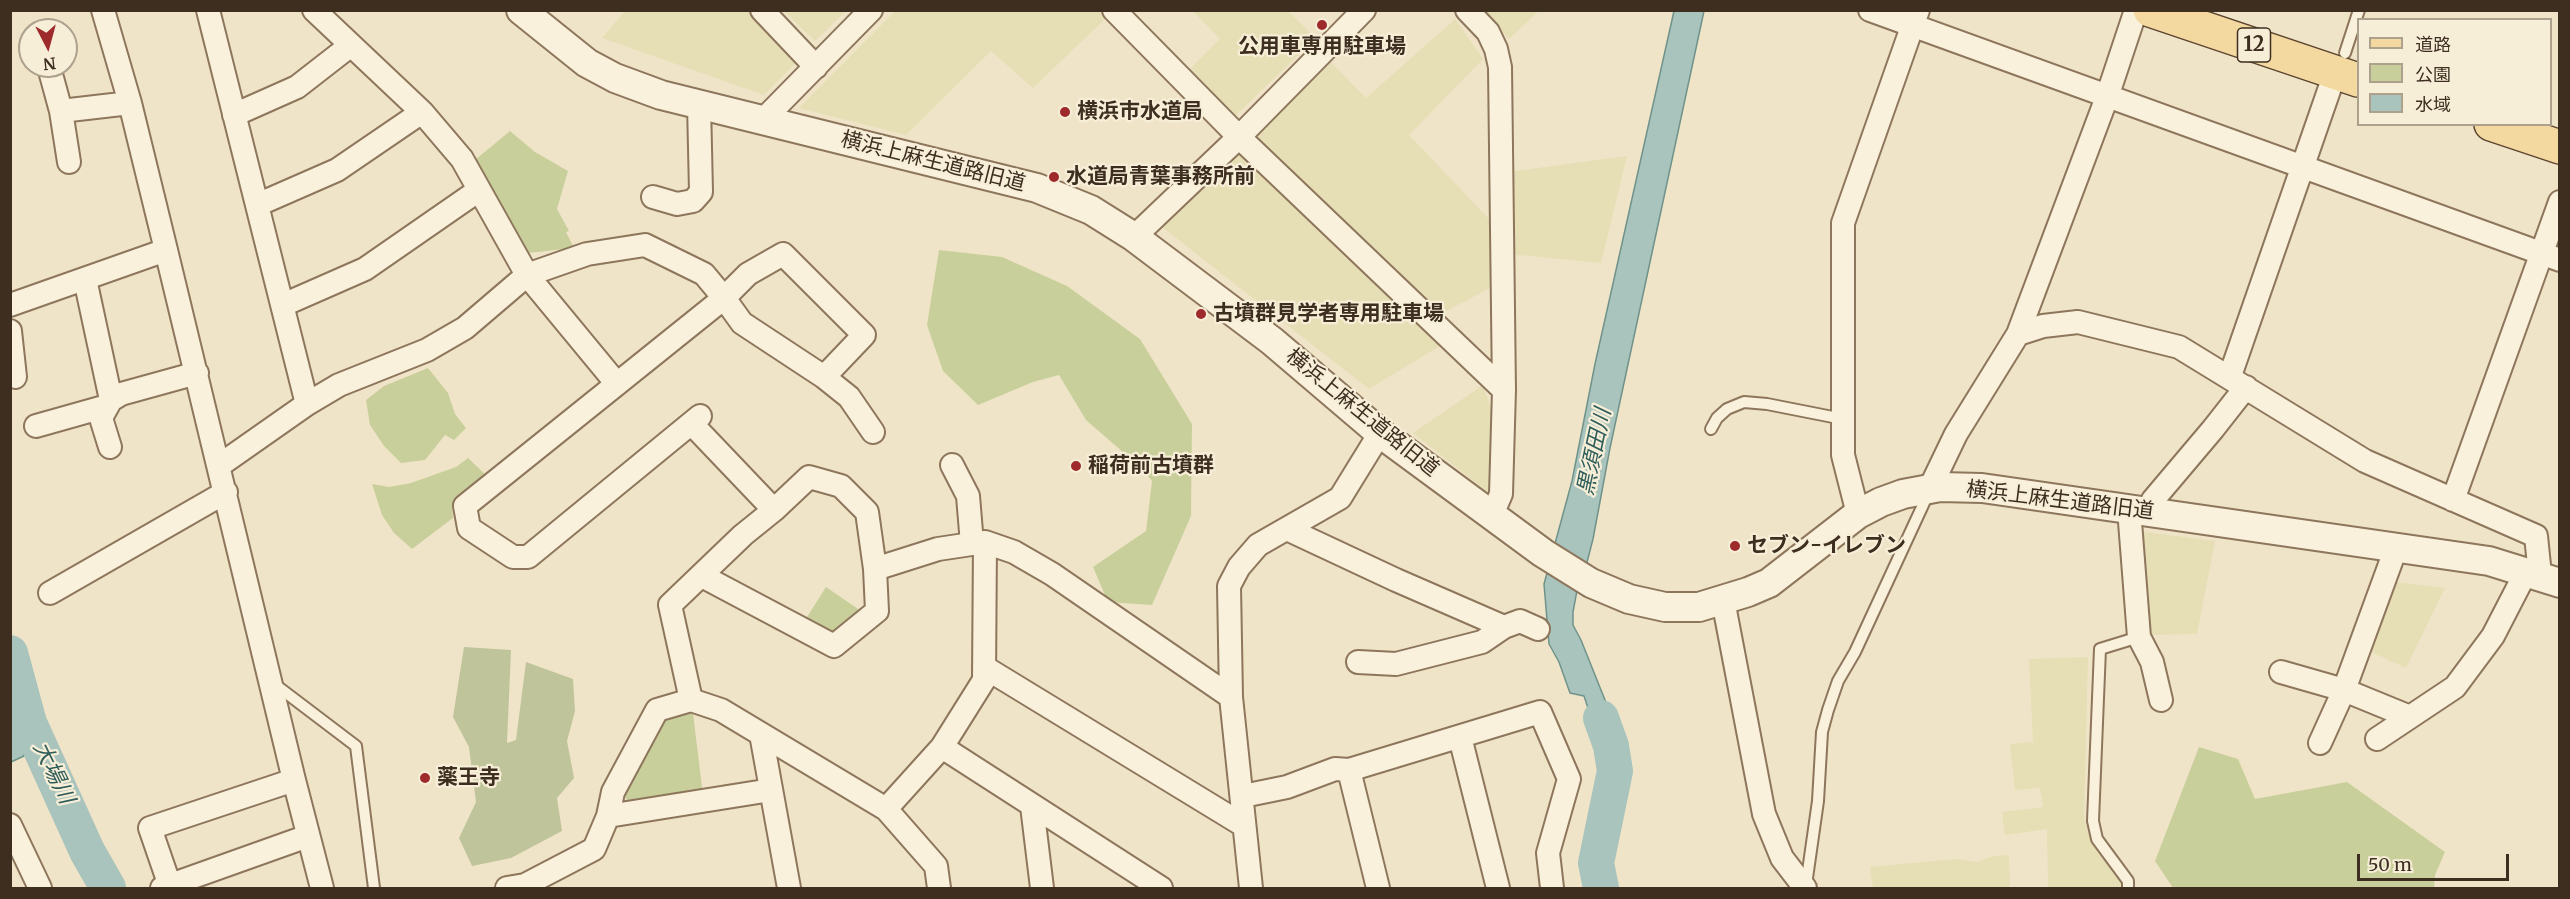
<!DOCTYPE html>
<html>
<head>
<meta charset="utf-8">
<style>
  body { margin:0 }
  #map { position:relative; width:2570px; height:899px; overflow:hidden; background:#f0e4c8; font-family:Merriweather,"Noto Sans JP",serif }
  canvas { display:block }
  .frame { position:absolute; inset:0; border:12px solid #3d2e20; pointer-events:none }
  .legend { position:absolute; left:2357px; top:18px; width:195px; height:108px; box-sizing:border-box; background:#f7eed8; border:2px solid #ada18e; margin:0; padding:8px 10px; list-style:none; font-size:18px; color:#3d2e20 }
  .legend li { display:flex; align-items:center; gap:12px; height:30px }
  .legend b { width:30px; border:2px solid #ada18e }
  .north { position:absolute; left:18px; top:18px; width:60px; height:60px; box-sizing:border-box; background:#f7eed8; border:2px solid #ada18e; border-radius:50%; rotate:174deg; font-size:16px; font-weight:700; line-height:24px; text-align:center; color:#3d2e20 }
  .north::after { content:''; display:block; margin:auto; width:21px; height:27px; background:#9e2a2b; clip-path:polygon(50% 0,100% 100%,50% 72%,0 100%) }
  .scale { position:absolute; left:2357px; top:854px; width:152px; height:27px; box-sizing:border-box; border:3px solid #3d2e20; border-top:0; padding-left:8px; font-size:18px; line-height:21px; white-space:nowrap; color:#3d2e20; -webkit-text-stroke:4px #f7eed8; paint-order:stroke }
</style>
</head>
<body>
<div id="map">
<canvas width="2570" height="899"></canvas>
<div class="frame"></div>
<ul class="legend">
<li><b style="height:8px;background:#f3d9a0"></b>道路</li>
<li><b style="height:16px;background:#c9cf9b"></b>公園</li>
<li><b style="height:16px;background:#a9c4bc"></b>水域</li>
</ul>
<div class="north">N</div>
<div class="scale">50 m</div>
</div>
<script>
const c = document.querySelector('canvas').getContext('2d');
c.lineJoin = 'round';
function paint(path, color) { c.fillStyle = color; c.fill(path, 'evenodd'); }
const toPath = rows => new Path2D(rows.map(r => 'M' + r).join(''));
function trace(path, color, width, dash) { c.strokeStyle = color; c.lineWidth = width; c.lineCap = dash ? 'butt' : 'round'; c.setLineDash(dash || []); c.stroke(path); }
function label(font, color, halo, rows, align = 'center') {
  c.font = font + ' Merriweather,"Noto Sans JP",serif'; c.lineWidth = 4.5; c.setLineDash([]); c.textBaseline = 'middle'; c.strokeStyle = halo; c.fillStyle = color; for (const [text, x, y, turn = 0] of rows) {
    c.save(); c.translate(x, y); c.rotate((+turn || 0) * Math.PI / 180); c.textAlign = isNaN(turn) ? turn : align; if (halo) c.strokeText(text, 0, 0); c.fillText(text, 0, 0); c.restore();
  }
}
paint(toPath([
  [1099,10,1106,18,1033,88,991,51,906,135,799,108,895,11],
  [625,11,754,11,801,58,764,95,602,38],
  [784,11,846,11,815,41],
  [1193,11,1288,11,1316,38,1234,117,1188,71,1220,39],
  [1482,11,1539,11,1509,39],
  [1455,19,1483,59,1409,135,1490,220,1490,288,1435,317,1251,135,1325,56,1366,98],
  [1236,149,1440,346,1369,389,1162,227],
  [1627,156,1601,263,1509,254,1508,172],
  [1483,385,1493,414,1494,487,1489,493,1413,433],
  [2138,531,2215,541,2197,634,2149,635],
  [2395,582,2445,588,2406,668,2369,651],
  [2088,657,2084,818,2091,842,2121,882,2122,888,2048,888,2047,829,2005,835,2002,812,2043,807,2040,788,2015,790,2010,744,2033,742,2029,659],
  [2009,855,2010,888,1873,888,1870,867,1955,859,1977,862,1993,856]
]), '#e6deb5');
paint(toPath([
  [510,131,535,152,568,171,557,209,569,231,566,232,574,248,528,253,475,160],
  [939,250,1002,257,1067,286,1140,339,1192,424,1191,516,1152,605,1108,602,1093,567,1146,531,1152,481,1139,466,1086,420,1059,375,1033,382,978,405,943,371,927,325],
  [428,368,448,393,455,414,466,428,454,440,445,435,425,460,401,463,384,446,370,425,366,400,384,386],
  [468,458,488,477,452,506,453,518,412,549,394,533,382,515,372,484,389,487,411,483,456,467],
  [826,587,864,613,833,637,804,622],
  [693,713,703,795,629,806,624,793,660,724,668,718],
  [2199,747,2238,759,2255,799,2347,782,2445,852,2435,875,2434,888,2173,888,2155,861]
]), '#c9cf9b');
paint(toPath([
  [464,647,511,650,507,743,516,740,526,662,573,679,575,711,567,741,574,778,557,798,562,831,511,858,472,866,459,838,476,802,469,747,453,717]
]), '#bfc49a');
const water = toPath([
  [1674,11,1704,11,1610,448,1593,539,1585,570,1578,585,1573,612,1573,625,1581,640,1613,720,1623,762,1607,766,1584,696,1570,693,1559,662,1549,644,1544,584,1572,481,1595,364,1674,11],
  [10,688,23,731,24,756,11,762,10,688]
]);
paint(water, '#a9c4bc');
trace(water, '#6f938a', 1.5);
trace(toPath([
  [10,653,29,723,87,851,108,888],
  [1601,718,1611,746,1615,771,1596,863,1601,888]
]), '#a9c4bc', 36);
const service = toPath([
  [2345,53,2359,10],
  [1711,429,1717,418,1727,409,1744,402,1767,404,1843,419],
  [273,683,356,746,374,888],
  [1804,886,1807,878,1818,801,1822,732,1828,710,1838,681,1855,652,1929,492],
  [2128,888,2128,881,2097,839,2093,821,2100,649,2139,637]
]);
const minor = toPath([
  [103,10,130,103,166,250,294,780,322,888],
  [208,10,307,404],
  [314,10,422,112,462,159,527,275,617,384],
  [762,10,816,67],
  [1114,10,1239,137,1504,390],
  [1467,10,1488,32,1496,49,1500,67,1504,390,1501,494,1492,515],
  [1870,10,2560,260],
  [49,67,61,111,69,162],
  [61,111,130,103],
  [234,115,297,87,351,45],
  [763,120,871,10],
  [653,197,677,204,693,201,701,192,699,104],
  [257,205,337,170,422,112],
  [1134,237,1239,137,1364,10],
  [85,279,111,400],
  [10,305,166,250],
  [283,305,365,269,479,190],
  [10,331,15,377],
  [2018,334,2107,97,2136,10],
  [2230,376,2335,73],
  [824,377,849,397,873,432],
  [692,424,774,510],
  [36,426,107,406],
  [110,447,101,418,111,400,121,394,197,373],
  [220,465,307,404,339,385,427,350,465,328,527,275,587,254,645,245,704,274,724,298,742,323,824,377,864,335,783,254,748,274,724,298,465,506,469,528,513,557,528,557,700,416],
  [952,465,968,496,972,544],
  [1930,488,1956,434,2018,334,2043,326,2078,322,2179,347,2365,461,2536,536,2540,575],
  [2453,500,2560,202],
  [2129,509,2139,637,2152,662,2161,700],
  [2148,512,2153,500,2213,429,2246,387],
  [1858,514,1843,455,1843,223,1918,10],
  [1287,529,1396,580,1504,627],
  [985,542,1014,552,1052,574,1231,697],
  [875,569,938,549,985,542,984,680,942,747,886,809],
  [50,593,226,492],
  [1723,600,1764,814,1782,858,1805,888],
  [1358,662,1396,664,1482,642,1504,627,1520,621,1538,629],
  [984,667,1243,825],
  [2281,672,2344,690,2410,717],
  [691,700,721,710,886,809,936,866,939,888],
  [761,734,789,888],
  [1460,737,1498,888],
  [2377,739,2455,687,2493,636,2526,572],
  [2320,743,2344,690,2396,548],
  [942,747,1161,888],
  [1349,770,1378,888],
  [1243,796,1287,787,1335,769,1349,770,1540,712,1569,779,1548,853,1552,888],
  [1032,806,1042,888],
  [608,816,771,790],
  [10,825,40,888],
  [170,886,150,828,294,780],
  [162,888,308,836],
  [507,888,525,885,594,849,608,816,613,792,657,710,691,700,670,605,743,535,774,510,809,477,841,486,867,512,875,569,877,611,834,646,702,576],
  [1251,888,1231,697,1229,586,1239,567,1258,545,1340,498,1380,433]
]);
const tertiary = toPath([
  [521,10,587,63,615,78,661,95,1037,188,1091,210,1134,237,1272,341,1380,433,1543,553,1591,583,1629,599,1665,607,1699,607,1748,592,1769,583,1858,514,1881,502,1903,494,1940,487,1982,488,2489,561,2560,583]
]);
const primary = toPath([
  [2150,10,2358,80],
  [2491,124,2560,147]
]);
trace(service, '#8d765c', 14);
trace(minor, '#8d765c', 26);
trace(tertiary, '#8d765c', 32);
trace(primary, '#5b4430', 36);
trace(service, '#faf1dc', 10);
trace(minor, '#faf1dc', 22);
trace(tertiary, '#faf1dc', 28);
trace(primary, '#f3d9a0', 33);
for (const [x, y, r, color] of [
  [1322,25,6,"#9e2a2b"],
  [1065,112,6,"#9e2a2b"],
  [1054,177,6,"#9e2a2b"],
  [1201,314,6,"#9e2a2b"],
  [1076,466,6,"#9e2a2b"],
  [1735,546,6,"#9e2a2b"],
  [425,778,6,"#9e2a2b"]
]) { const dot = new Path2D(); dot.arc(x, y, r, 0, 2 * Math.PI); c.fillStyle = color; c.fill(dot); trace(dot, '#f7eed8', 2); }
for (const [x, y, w] of [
  [2254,45,33]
]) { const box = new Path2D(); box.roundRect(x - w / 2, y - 17, w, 34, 4.5); c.fillStyle = '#f7eed8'; c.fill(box); trace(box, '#3d2e20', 1.5); }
label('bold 20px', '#3d2e20', null, [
  ["12",2254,45]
]);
label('bold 21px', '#3d2e20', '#f7eed8', [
  ["公用車専用駐車場",1322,47,"center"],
  ["横浜市水道局",1077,112],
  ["水道局青葉事務所前",1066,177],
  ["古墳群見学者専用駐車場",1213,314],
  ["稲荷前古墳群",1088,466],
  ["セブン-イレブン",1747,546],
  ["薬王寺",437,778]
], 'left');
label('21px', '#3d2e20', '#f7eed8', [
  ["横浜上麻生道路旧道",933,162,14],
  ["横浜上麻生道路旧道",1362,413,39],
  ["横浜上麻生道路旧道",2060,501,7]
]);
label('italic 22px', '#2f5d5a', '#f7eed8', [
  ["黒須田川",1595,452,-78],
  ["大場川",53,773,64]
]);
</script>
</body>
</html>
